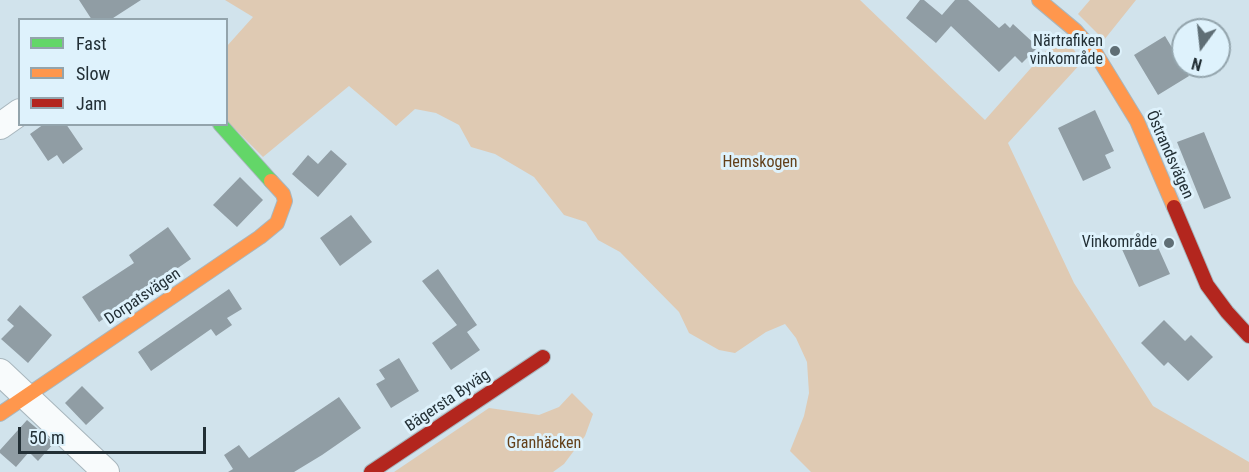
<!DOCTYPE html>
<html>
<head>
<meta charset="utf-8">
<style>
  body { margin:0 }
  #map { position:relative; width:1249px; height:472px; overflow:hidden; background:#d1e3ec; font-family:"Roboto Condensed",sans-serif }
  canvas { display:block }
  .legend { position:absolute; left:18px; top:18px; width:210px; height:108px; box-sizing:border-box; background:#def2fc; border:2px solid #93a4ac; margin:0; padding:8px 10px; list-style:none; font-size:18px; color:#222f35 }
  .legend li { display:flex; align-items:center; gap:12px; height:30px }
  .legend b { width:30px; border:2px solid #93a4ac }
  .north { position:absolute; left:1171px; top:18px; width:60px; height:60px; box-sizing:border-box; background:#def2fc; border:2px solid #93a4ac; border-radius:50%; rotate:195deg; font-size:16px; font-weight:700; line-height:24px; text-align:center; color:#222f35 }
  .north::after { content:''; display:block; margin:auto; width:21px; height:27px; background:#5f6e75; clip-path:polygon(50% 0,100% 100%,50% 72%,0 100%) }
  .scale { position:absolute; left:18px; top:427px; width:188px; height:27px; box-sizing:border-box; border:3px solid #222f35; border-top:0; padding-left:8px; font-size:18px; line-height:21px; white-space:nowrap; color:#222f35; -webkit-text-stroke:4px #def2fc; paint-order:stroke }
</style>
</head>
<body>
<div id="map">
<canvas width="1249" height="472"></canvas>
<ul class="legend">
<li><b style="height:8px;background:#63d668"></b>Fast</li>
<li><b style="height:8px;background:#ff974d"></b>Slow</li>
<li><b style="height:8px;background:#b3261e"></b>Jam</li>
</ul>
<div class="north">N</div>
<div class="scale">50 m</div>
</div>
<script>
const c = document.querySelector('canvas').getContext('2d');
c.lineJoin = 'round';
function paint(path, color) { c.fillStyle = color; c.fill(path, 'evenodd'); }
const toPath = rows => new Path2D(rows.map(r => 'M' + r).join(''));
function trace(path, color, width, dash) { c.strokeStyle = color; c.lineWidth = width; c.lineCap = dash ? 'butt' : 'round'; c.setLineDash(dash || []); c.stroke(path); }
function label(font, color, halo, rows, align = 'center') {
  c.font = font + ' "Roboto Condensed",sans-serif'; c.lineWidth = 6; c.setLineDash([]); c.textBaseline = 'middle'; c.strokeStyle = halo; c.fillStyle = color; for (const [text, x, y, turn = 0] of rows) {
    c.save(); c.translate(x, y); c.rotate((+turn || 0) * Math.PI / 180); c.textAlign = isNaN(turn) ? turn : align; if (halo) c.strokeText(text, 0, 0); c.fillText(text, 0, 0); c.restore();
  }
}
paint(toPath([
  [225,0,860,0,985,120,1061,34,1083,61,1008,143,1074,283,1153,406,1249,462,1249,472,811,472,790,451,804,416,809,393,807,362,796,338,785,324,766,332,735,353,719,350,689,333,679,312,620,252,598,240,586,222,564,215,534,177,495,154,471,147,459,125,436,113,415,109,396,126,349,86,263,157,227,121,227,46,253,17],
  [1090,0,1136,0,1104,40,1078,14],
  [572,393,593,414,585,436,564,464,553,472,394,472,489,408,539,415,559,407]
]), '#dfcab3');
paint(toPath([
  [79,0,141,0,110,20,92,20],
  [920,0,924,0,942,15,955,0,968,0,999,28,1005,23,1010,28,1013,24,1038,47,1022,63,1015,56,999,72,951,26,936,43,906,18],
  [1165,36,1189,76,1158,95,1134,55],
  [1095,110,1114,151,1105,155,1111,168,1083,181,1058,128],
  [44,124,66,124,83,149,63,164,57,155,48,161,30,134],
  [1204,132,1231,198,1204,209,1177,142],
  [331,150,347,164,318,197,292,174,308,155,318,164],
  [240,177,263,200,237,227,213,205],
  [351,215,372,242,340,266,320,238],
  [168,227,191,259,99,322,82,297,134,263,129,255],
  [1152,234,1170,274,1139,287,1121,247],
  [438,269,477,325,467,332,480,350,451,370,432,343,457,325,422,281],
  [229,289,242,309,227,318,232,325,216,336,211,329,151,371,138,352],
  [20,305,52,335,28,363,1,339,14,326,7,320],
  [1164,320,1185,341,1191,335,1213,357,1188,381,1168,362,1164,366,1141,343],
  [399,358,419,391,391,408,376,384,385,379,379,370],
  [82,386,104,408,86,425,65,403],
  [339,397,361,428,322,455,294,472,228,472,233,469,224,455,239,445,249,458],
  [27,420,54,443,38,461,29,452,16,467,0,453,0,450]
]), '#909da4');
const street = toPath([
  [0,126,20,112],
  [0,372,106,472]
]);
const fast = toPath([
  [220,124,271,181]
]);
const slow = toPath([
  [1039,0,1076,31,1096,54,1137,121,1174,207],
  [0,414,260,237,277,223,285,201,283,194,271,181]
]);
const jam = toPath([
  [1174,207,1207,285,1227,312,1249,336],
  [371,472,543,357]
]);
trace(street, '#a8b6bd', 28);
trace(fast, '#a8b6bd', 16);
trace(slow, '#a8b6bd', 16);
trace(jam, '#a8b6bd', 16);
trace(street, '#f8fbfc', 26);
trace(fast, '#63d668', 14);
trace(slow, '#ff974d', 14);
trace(jam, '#b3261e', 14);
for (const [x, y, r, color] of [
  [1115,51,6,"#5f6e75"],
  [1169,243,6,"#5f6e75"]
]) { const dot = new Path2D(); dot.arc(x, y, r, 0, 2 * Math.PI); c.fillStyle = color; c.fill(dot); trace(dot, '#def2fc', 2); }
label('16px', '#222f35', '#def2fc', [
  ["Närtrafiken",1103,42],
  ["vinkområde",1103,60],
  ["Vinkområde",1157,243]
], 'right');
label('16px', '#222f35', '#def2fc', [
  ["Östrandsvägen",1169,155,66],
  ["Dorpatsvägen",143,297,-34],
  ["Bägersta Byväg",448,401,-34]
]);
label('16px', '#633f18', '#def2fc', [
  ["Hemskogen",760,163],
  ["Granhäcken",544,444]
]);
</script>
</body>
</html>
